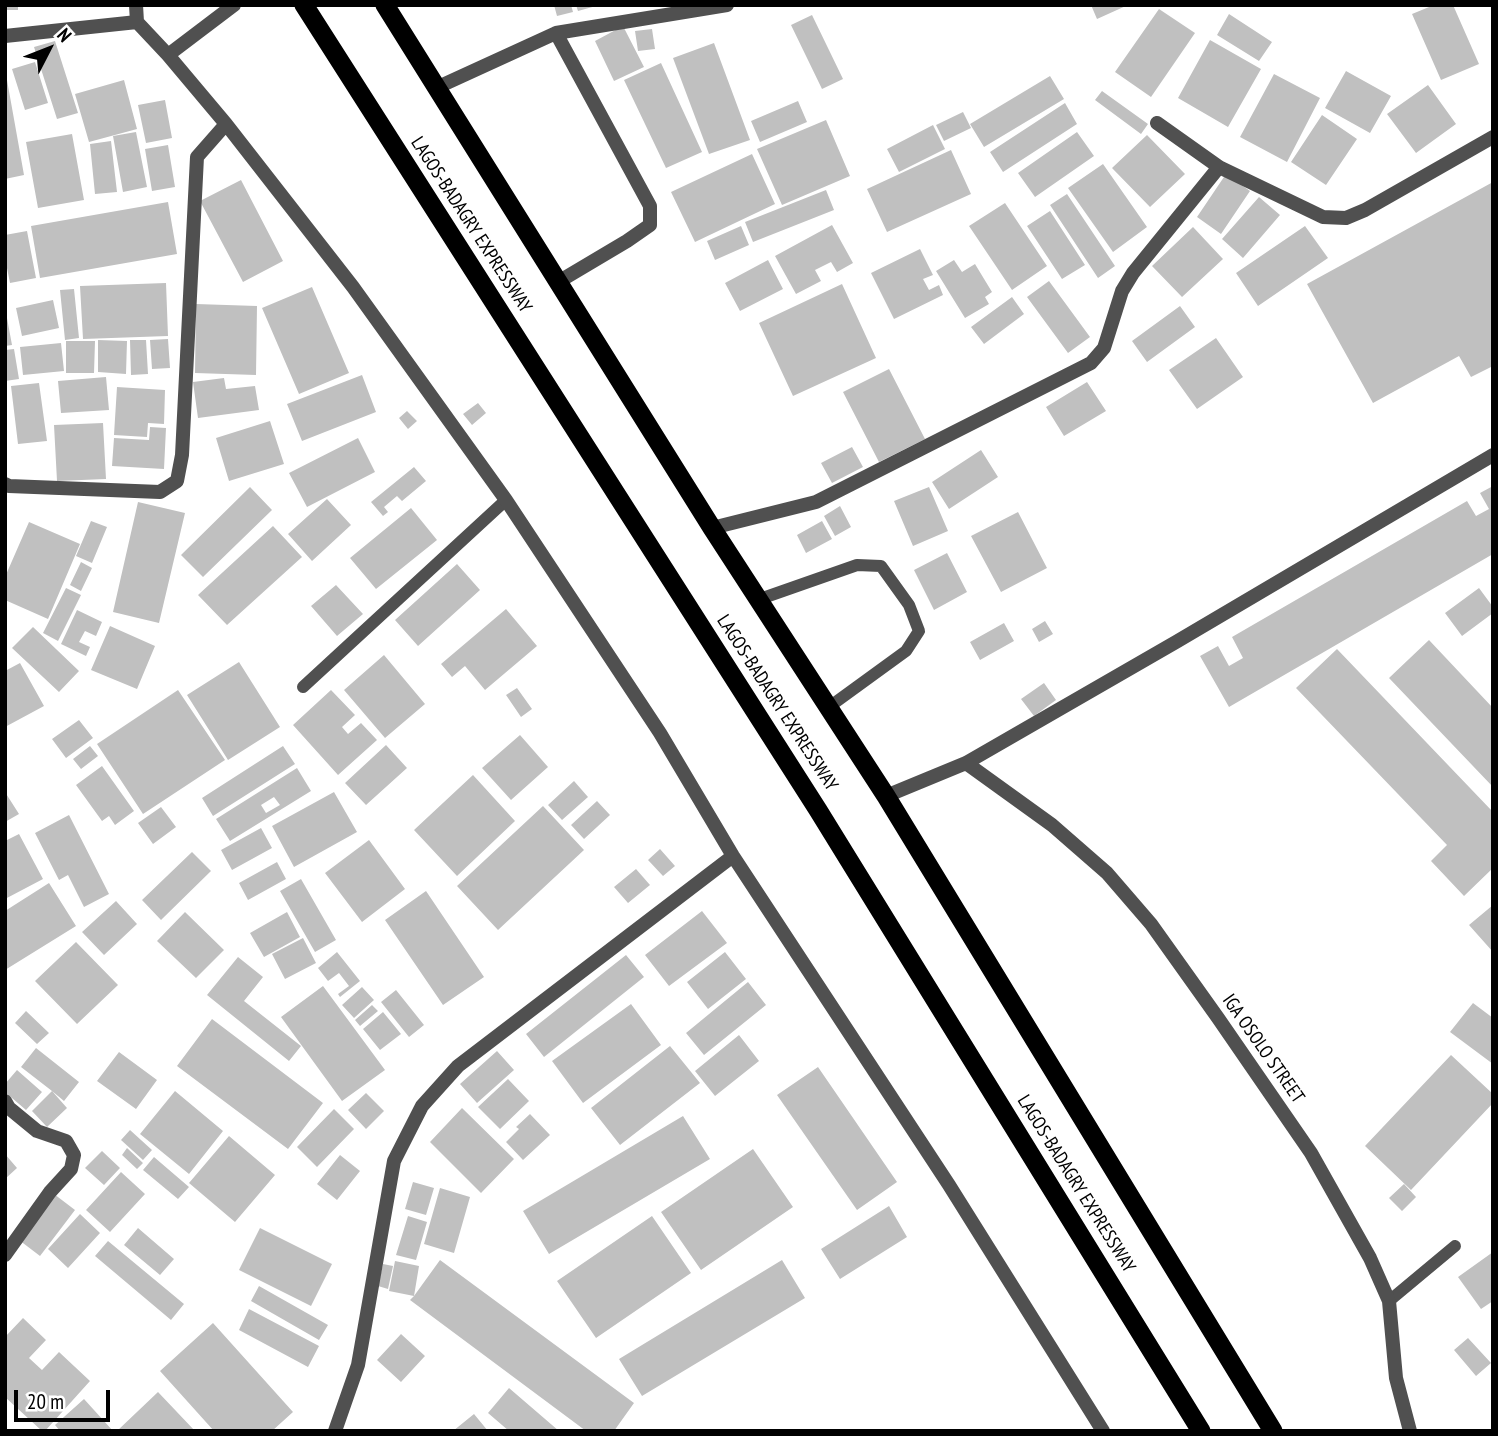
<!DOCTYPE html>
<html>
<head>
<meta charset="utf-8">
<style>
  body { margin:0 }
  #map { position:relative; width:1498px; height:1436px; overflow:hidden; background:#fff; font-family:"PT Sans Narrow",sans-serif }
  canvas { display:block }
  .frame { position:absolute; inset:0; border:7px solid #000; pointer-events:none }
  .north { position:absolute; left:14px; top:14px; width:70px; height:70px; -webkit-text-stroke:5px #fff; paint-order:stroke; rotate:48deg; font-size:19px; font-weight:700; line-height:28px; text-align:center; color:#000 }
  .north::after { content:''; display:block; margin:auto; width:24px; height:32px; background:#000; clip-path:polygon(50% 0,100% 100%,50% 72%,0 100%) }
  .scale { position:absolute; left:14px; top:1390px; width:96px; height:32px; box-sizing:border-box; border:4px solid #000; border-top:0; padding-left:9px; font-size:21px; line-height:24px; white-space:nowrap; color:#000; -webkit-text-stroke:5px #fff; paint-order:stroke }
</style>
</head>
<body>
<div id="map">
<canvas width="1498" height="1436"></canvas>
<div class="frame"></div>
<div class="north">N</div>
<div class="scale">20 m</div>
</div>
<script>
const c = document.querySelector('canvas').getContext('2d');
c.lineJoin = 'round';
function paint(path, color) { c.fillStyle = color; c.fill(path, 'evenodd'); }
const toPath = rows => new Path2D(rows.map(r => 'M' + r).join(''));
function trace(path, color, width, dash) { c.strokeStyle = color; c.lineWidth = width; c.lineCap = dash ? 'butt' : 'round'; c.setLineDash(dash || []); c.stroke(path); }
function label(font, color, halo, rows, align = 'center') {
  c.font = font + ' "PT Sans Narrow",sans-serif'; c.lineWidth = 7; c.setLineDash([]); c.textBaseline = 'middle'; c.strokeStyle = halo; c.fillStyle = color; for (const [text, x, y, turn = 0] of rows) {
    c.save(); c.translate(x, y); c.rotate((+turn || 0) * Math.PI / 180); c.textAlign = isNaN(turn) ? turn : align; if (halo) c.strokeText(text, 0, 0); c.fillText(text, 0, 0); c.restore();
  }
}
paint(toPath([
  [5,5,18,5,18,10,5,10],
  [554,5,571,5,573,12,557,16],
  [576,5,596,5,596,6,578,11],
  [1091,5,1128,5,1097,19],
  [1434,5,1453,5,1479,64,1441,80,1412,14],
  [1159,9,1195,33,1151,97,1115,72],
  [1229,14,1272,42,1259,61,1217,35],
  [812,15,843,79,822,89,791,25],
  [623,26,644,67,614,81,595,41],
  [652,29,655,49,638,51,635,31],
  [1210,40,1261,69,1228,127,1178,98],
  [55,41,78,113,57,119,34,47],
  [714,43,750,140,709,154,673,58],
  [35,62,48,103,25,110,12,69],
  [661,63,702,152,666,168,624,80],
  [1346,71,1391,96,1370,133,1325,108],
  [1274,74,1320,98,1287,162,1240,137],
  [1050,76,1064,99,984,147,970,124],
  [5,80,7,80,24,175,5,179],
  [124,80,137,129,89,142,75,94],
  [1428,85,1456,124,1416,153,1387,114],
  [1102,91,1148,124,1141,134,1095,100],
  [165,100,172,138,146,143,138,105],
  [798,101,807,122,760,142,751,121],
  [1065,103,1077,124,1003,172,990,152],
  [963,112,971,128,944,141,936,125],
  [1322,115,1357,139,1326,185,1291,162],
  [826,120,850,176,782,205,757,149],
  [933,125,945,149,899,172,887,149],
  [136,132,147,187,123,192,113,136],
  [1077,132,1094,156,1035,197,1018,173],
  [72,134,84,200,38,208,26,142],
  [1147,135,1185,174,1150,207,1112,168],
  [111,141,117,192,95,194,90,144],
  [168,145,175,187,152,191,145,149],
  [951,150,971,194,887,232,867,189],
  [752,154,775,204,695,242,671,192],
  [1103,164,1147,227,1113,252,1068,188],
  [1226,174,1250,191,1221,234,1197,217],
  [241,180,283,261,243,282,200,201],
  [1493,182,1493,366,1471,377,1459,356,1373,403,1307,284],
  [826,190,834,210,753,242,745,222],
  [1067,194,1115,266,1098,278,1050,205],
  [1259,197,1280,215,1243,258,1222,239],
  [168,202,177,254,40,278,31,226],
  [1005,203,1047,266,1012,290,969,226],
  [1050,211,1085,265,1062,279,1027,226],
  [832,225,853,263,837,272,831,262,815,270,821,281,796,294,775,256],
  [741,226,749,245,715,260,707,241],
  [1305,226,1328,258,1258,306,1236,273],
  [1193,227,1223,259,1182,297,1152,266],
  [27,231,36,278,10,283,5,258,5,235],
  [920,249,933,275,923,279,929,290,939,285,943,295,894,319,871,273],
  [768,260,783,289,740,311,725,283],
  [954,260,962,272,975,264,992,292,985,297,989,304,965,318,936,271],
  [1049,281,1090,337,1068,353,1027,297],
  [166,283,168,336,83,339,80,286],
  [842,284,876,358,793,396,759,323],
  [312,287,349,373,299,394,262,308],
  [74,289,79,338,65,340,60,290],
  [1012,297,1024,314,984,344,971,327],
  [53,300,59,328,22,336,16,308],
  [196,304,257,306,256,375,195,373],
  [1180,306,1195,327,1147,362,1132,341],
  [5,318,7,318,12,345,5,346],
  [1216,338,1243,377,1197,409,1169,370],
  [168,339,170,368,152,369,150,340],
  [98,340,127,341,126,374,98,372],
  [130,340,146,340,148,374,131,375],
  [66,341,95,341,94,373,66,373],
  [61,343,64,371,23,375,20,347],
  [14,349,19,379,5,381,5,350],
  [889,369,925,439,879,462,843,392],
  [362,375,376,412,302,441,287,404],
  [106,377,109,410,61,413,58,381],
  [224,378,226,389,255,386,259,410,198,418,193,382],
  [1087,382,1106,411,1064,436,1046,407],
  [39,383,47,441,18,444,11,386],
  [117,387,165,390,164,424,148,423,147,437,114,435],
  [478,403,486,413,472,425,463,414],
  [407,411,417,421,408,429,399,418],
  [270,421,284,464,229,481,216,438],
  [103,423,106,479,57,481,54,425],
  [150,427,166,428,164,469,112,466,114,438,149,440],
  [358,438,375,472,307,507,289,473],
  [852,447,863,467,832,483,821,463],
  [981,450,998,477,949,509,932,482],
  [414,467,426,481,402,501,397,496,384,507,388,512,383,516,371,502],
  [1493,486,1493,554,1229,707,1200,656,1218,646,1229,666,1243,658,1232,637,1467,501,1476,516,1489,509,1480,493],
  [250,487,272,510,203,577,181,555],
  [929,487,948,531,913,546,894,501],
  [327,499,351,525,312,561,288,534],
  [138,502,185,513,159,623,113,612],
  [840,506,851,527,835,536,824,516],
  [411,508,437,540,376,589,350,558],
  [1018,512,1047,568,1001,592,971,536],
  [91,521,107,527,92,563,76,556],
  [822,521,832,539,806,553,797,535],
  [29,522,80,544,48,619,5,600,5,577],
  [273,526,302,557,227,625,198,595],
  [947,553,967,592,934,610,914,570],
  [81,562,92,568,81,591,70,585],
  [457,564,480,590,418,646,395,620],
  [336,585,363,614,337,636,311,606],
  [66,588,81,595,58,641,43,633],
  [1479,588,1493,607,1493,613,1462,636,1445,613],
  [506,609,537,646,485,690,465,666,452,677,441,664],
  [77,610,102,622,96,636,85,631,79,642,90,647,86,656,61,644],
  [1045,621,1053,634,1039,642,1032,629],
  [1004,623,1014,641,980,660,970,642],
  [110,626,155,646,137,689,91,670],
  [33,627,79,671,59,692,12,648],
  [1429,640,1493,708,1493,787,1389,678],
  [1337,649,1493,812,1493,868,1464,896,1431,861,1447,845,1296,688],
  [384,655,425,704,385,738,344,690],
  [239,662,280,727,228,760,187,695],
  [20,663,44,706,5,727,5,671],
  [1044,683,1056,700,1034,716,1021,699],
  [517,688,532,709,521,717,506,695],
  [178,690,225,760,143,814,97,744],
  [331,690,355,715,342,727,348,734,361,723,377,740,338,775,293,725],
  [79,720,93,738,66,758,52,739],
  [520,735,548,767,511,800,482,768],
  [386,745,407,768,366,805,345,783],
  [90,746,98,756,81,769,73,759],
  [283,746,295,764,213,816,202,798],
  [102,766,134,811,115,825,109,816,102,821,76,785],
  [297,768,311,791,230,841,216,819],
  [274,797,280,805,266,813,261,805],
  [473,775,515,821,457,876,414,830],
  [574,781,588,797,562,820,548,805],
  [5,792,19,814,5,822],
  [334,792,357,832,294,867,272,826],
  [597,801,610,815,584,839,571,825],
  [543,806,584,850,498,930,457,886],
  [161,807,176,827,153,844,138,823],
  [69,815,109,894,84,907,68,875,59,880,35,833],
  [261,828,272,848,232,870,221,850],
  [19,834,43,879,5,899,5,841],
  [369,840,405,889,362,922,325,873],
  [660,849,675,866,663,876,648,860],
  [192,852,211,871,161,920,142,900],
  [277,862,286,879,248,900,239,883],
  [636,869,650,885,628,903,614,887],
  [301,879,336,940,315,952,280,891],
  [49,883,76,926,5,970,5,911],
  [426,891,484,977,443,1005,385,920],
  [116,901,137,924,104,955,82,932],
  [1493,905,1493,952,1469,925],
  [702,911,727,943,669,986,645,955],
  [185,912,224,950,196,978,157,941],
  [287,912,300,937,264,957,250,933],
  [303,938,316,963,285,979,272,954],
  [76,942,118,985,77,1024,35,981],
  [337,952,360,981,340,997,338,994,349,986,339,973,328,981,318,968],
  [725,952,746,979,708,1009,687,982],
  [626,955,644,977,544,1057,526,1034],
  [238,957,263,977,244,1001,301,1046,289,1061,207,995],
  [748,982,766,1005,704,1055,686,1033],
  [323,986,385,1070,342,1101,281,1017],
  [362,987,374,1000,354,1018,342,1005],
  [396,990,424,1025,409,1037,381,1002],
  [1473,1003,1493,1018,1493,1064,1450,1032],
  [631,1004,661,1045,583,1103,552,1061],
  [372,1005,378,1011,360,1026,355,1020],
  [26,1011,49,1033,37,1044,15,1023],
  [383,1012,401,1034,380,1050,363,1029],
  [212,1019,323,1103,288,1149,177,1066],
  [739,1035,759,1061,715,1096,695,1071],
  [670,1046,700,1083,620,1145,591,1108],
  [36,1048,79,1082,64,1101,52,1091,67,1108,47,1127,32,1111,52,1091,21,1067],
  [497,1051,514,1070,477,1103,460,1084],
  [119,1052,157,1080,136,1109,97,1081],
  [1451,1055,1493,1094,1493,1103,1411,1190,1365,1146],
  [818,1067,897,1182,857,1210,777,1095],
  [17,1070,42,1092,26,1110,5,1092,5,1084],
  [508,1079,529,1101,500,1129,478,1107],
  [175,1091,223,1131,189,1174,140,1134],
  [366,1093,384,1111,366,1129,348,1110],
  [462,1108,514,1159,481,1193,430,1142],
  [334,1109,354,1129,317,1167,297,1147],
  [530,1114,550,1135,523,1160,506,1142,519,1129,516,1127],
  [683,1116,710,1159,549,1254,523,1211],
  [130,1130,152,1150,143,1160,121,1140],
  [229,1136,275,1175,235,1222,189,1183],
  [127,1148,143,1163,137,1169,122,1155],
  [753,1149,793,1207,701,1270,661,1212],
  [102,1151,120,1168,104,1185,85,1168],
  [5,1154,17,1168,5,1179],
  [340,1155,360,1171,337,1200,317,1184],
  [154,1157,189,1187,178,1199,143,1170],
  [121,1172,145,1194,110,1232,86,1210],
  [413,1182,434,1188,426,1215,405,1209],
  [1404,1184,1416,1197,1402,1211,1389,1198],
  [440,1188,470,1197,454,1253,424,1244],
  [54,1194,75,1210,40,1256,19,1240],
  [889,1206,907,1237,840,1279,821,1249],
  [80,1214,100,1233,68,1268,48,1249],
  [408,1216,427,1222,416,1260,396,1255],
  [652,1216,691,1273,596,1338,557,1281],
  [138,1228,174,1259,160,1275,124,1245],
  [260,1228,332,1264,311,1306,239,1270],
  [108,1241,184,1304,171,1320,95,1256],
  [1493,1252,1493,1301,1481,1309,1458,1277],
  [440,1260,634,1403,614,1431,586,1431,410,1300,414,1296,389,1291,395,1261,419,1266,414,1296],
  [782,1260,805,1298,642,1396,619,1359],
  [383,1264,393,1266,388,1289,378,1286],
  [259,1286,328,1325,319,1340,251,1301],
  [249,1309,319,1346,308,1367,239,1330],
  [23,1318,46,1340,29,1358,42,1370,59,1352,90,1381,45,1431,42,1431,5,1397,5,1337],
  [213,1323,293,1412,272,1431,214,1431,160,1371],
  [401,1334,425,1356,401,1382,377,1360],
  [1468,1338,1491,1363,1476,1376,1454,1350],
  [509,1388,559,1431,509,1431,488,1413],
  [158,1392,195,1431,117,1431],
  [84,1399,113,1431,60,1431,55,1425],
  [474,1414,488,1431,453,1431]
]), '#c0c0c0');
trace(toPath([
  [760,599,857,565,881,566,909,605,919,631,906,651,829,707],
  [303,687,506,500],
  [1389,1301,1455,1246]
]), '#505050', 12);
trace(toPath([
  [136,5,137,22,168,55,226,124,353,287,506,500,660,733,733,856,949,1185,1103,1431],
  [556,33,727,5],
  [5,36,137,22],
  [168,55,234,5],
  [438,87,556,33,650,206,650,225,627,241,558,282],
  [1157,123,1219,167,1323,217,1346,218,1365,210,1493,137],
  [5,484,9,486,160,492,177,481,182,455,197,157,226,124],
  [712,528,816,502,1091,363,1104,348,1122,291,1133,273,1219,167],
  [966,763,1052,825,1107,873,1151,924,1218,1018,1311,1153,1370,1258,1389,1301,1396,1378,1410,1431],
  [886,796,966,763,1176,642,1493,455],
  [5,1101,9,1108,37,1131,66,1141,74,1155,71,1169,50,1192,5,1255],
  [335,1431,358,1365,394,1161,422,1106,458,1066,733,856]
]), '#505050', 14);
trace(toPath([
  [304,5,818,810,1201,1431],
  [385,5,712,528,886,796,1273,1431]
]), '#000', 19);
label('19px', '#000', '#fff', [
  ["LAGOS-BADAGRY EXPRESSWAY",471,225,57],
  ["LAGOS-BADAGRY EXPRESSWAY",777,703,57],
  ["IGA OSOLO STREET",1263,1049,55],
  ["LAGOS-BADAGRY EXPRESSWAY",1076,1184,58]
]);
</script>
</body>
</html>
